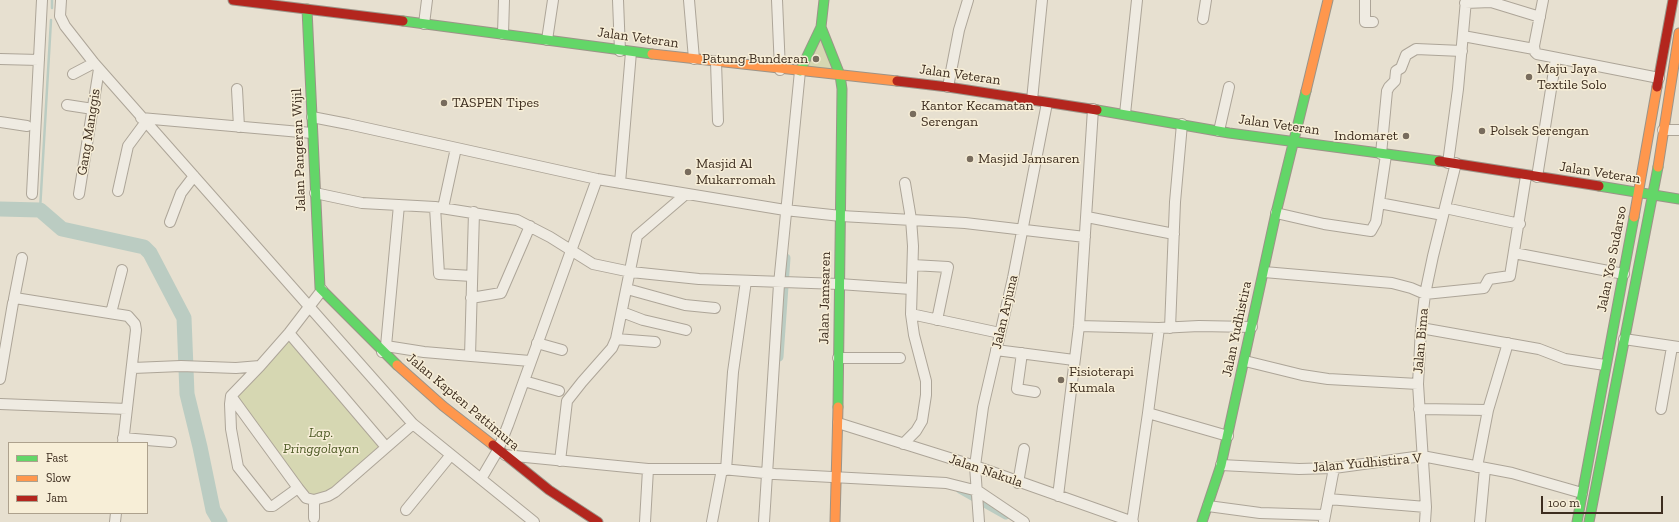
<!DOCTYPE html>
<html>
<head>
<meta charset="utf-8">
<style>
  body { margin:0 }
  #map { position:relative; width:1679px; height:522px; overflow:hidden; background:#e7e0d0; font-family:"Zilla Slab",serif }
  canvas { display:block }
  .legend { position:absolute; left:8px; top:442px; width:140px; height:72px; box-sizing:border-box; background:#f7eed7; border:1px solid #ada18d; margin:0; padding:5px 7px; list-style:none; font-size:12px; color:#3d2d1f }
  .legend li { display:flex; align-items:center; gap:8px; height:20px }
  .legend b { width:20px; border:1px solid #ada18d }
  .scale { position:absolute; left:1541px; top:496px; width:122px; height:18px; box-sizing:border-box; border:2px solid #3d2d1f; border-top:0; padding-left:5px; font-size:12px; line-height:14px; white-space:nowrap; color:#3d2d1f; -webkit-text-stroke:3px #f7eed7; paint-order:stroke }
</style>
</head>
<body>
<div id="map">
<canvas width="1679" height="522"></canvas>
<ul class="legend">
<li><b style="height:5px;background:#63d668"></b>Fast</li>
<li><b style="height:5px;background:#ff974d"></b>Slow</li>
<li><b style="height:5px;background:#b3261e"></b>Jam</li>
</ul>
<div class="scale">100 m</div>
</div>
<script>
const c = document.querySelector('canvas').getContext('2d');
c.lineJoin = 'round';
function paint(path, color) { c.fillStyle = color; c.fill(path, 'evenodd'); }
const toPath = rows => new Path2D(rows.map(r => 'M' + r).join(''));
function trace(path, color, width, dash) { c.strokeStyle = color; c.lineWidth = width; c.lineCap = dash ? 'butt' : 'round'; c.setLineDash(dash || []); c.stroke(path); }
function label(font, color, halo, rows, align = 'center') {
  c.font = font + ' "Zilla Slab",serif'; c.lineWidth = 3; c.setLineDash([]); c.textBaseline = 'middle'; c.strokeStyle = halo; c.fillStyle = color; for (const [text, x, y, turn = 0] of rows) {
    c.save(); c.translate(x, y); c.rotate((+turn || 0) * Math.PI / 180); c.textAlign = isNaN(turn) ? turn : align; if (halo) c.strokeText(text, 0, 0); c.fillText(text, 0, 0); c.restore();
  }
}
paint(toPath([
  [821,28,837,73,802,71],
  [289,340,384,447,321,496,310,496,246,410,237,394]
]), '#d6d7b2');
trace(toPath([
  [52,0,52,8],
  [40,210,51,20]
]), '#bbccc2', 2.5);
trace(toPath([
  [779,357,786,258],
  [960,489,1006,515]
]), '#bbccc2', 9);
trace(toPath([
  [0,209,40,210,62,229,144,247,150,253,184,318,187,394,200,447,213,510,220,522]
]), '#bbccc2', 15);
const street = toPath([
  [61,0,60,16,65,26,94,63,413,424,534,522],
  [618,0,620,51],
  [689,0,694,59],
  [777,0,780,70],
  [1365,0,1365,22,1373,22],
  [1543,0,1534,46,1535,52,1537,54,1659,78],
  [1465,3,1491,2,1540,17],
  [1203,19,1206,0],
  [424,24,427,0],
  [503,34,504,0],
  [1463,36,1534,49],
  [547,40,553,0],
  [0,59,39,60],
  [716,62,718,121],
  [73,74,94,63],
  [948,87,959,30,968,0],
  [237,89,239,127],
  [1032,100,1042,0],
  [67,105,93,109],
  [1125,114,1137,0],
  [312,117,348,124,597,179,785,210,841,216,965,223,1085,237],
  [141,118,312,133],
  [0,122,27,126],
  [1663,130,1679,130],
  [1219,131,1229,87],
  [1381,154,1387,91,1389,87,1395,81,1396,71,1401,68,1406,55,1416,49,1462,51],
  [1448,163,1458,89,1466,0],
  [1537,177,1556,58],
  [620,183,631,52],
  [118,191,128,146,145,123],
  [315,193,362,203,435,207,517,220,550,237,593,264,631,272,699,279,839,284,911,289],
  [32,194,42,0],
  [79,194,99,69],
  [1379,203,1443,215],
  [435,207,439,274,472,276],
  [443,208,456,148],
  [1445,208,1520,224],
  [1276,213,1324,224,1371,231,1376,222,1386,155],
  [1087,217,1174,234],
  [170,222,181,193,194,176],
  [1514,253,1624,274],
  [913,265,948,267,937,320],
  [1264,272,1392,283,1411,288,1425,294,1484,288,1489,279,1510,276,1526,176],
  [627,289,685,305,715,308],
  [471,298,501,293,530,226],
  [14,299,22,258],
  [622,312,643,320,686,330],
  [111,313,122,270],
  [911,314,1000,333],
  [1079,326,1159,328,1199,326,1252,327],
  [1170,328,1175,202,1182,124],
  [1421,328,1539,349,1565,359,1605,365],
  [289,333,386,447],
  [616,339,655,342],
  [1624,339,1679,347],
  [537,343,562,350],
  [386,346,399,205],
  [996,350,1074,360],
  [382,352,386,346,424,352,530,361],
  [1022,353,1017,389,1035,392],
  [470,356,474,212],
  [838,358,900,358],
  [1245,361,1302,375,1328,379,1418,384],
  [133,368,181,366,236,368,260,366,289,333,322,290],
  [0,379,13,303,15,298,128,316,135,324,136,330,123,443],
  [524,381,559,391],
  [231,396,298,488,306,498,314,500,328,496,335,492,413,424],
  [231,396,230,404,231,429,238,467,269,506,273,506,298,488],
  [231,396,260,366],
  [0,404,127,409],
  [1419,409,1488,410],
  [1661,409,1672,347],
  [1148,413,1228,436],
  [838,423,975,466,1133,522],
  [123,438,171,442],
  [903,444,916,431,922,421,926,395,926,381,914,335,911,314,913,246,911,219,905,183],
  [505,455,648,469,722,469,775,474,946,483,978,491,1024,522],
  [560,461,567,401,582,382,612,348,616,339,637,236,686,194],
  [1221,465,1299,469,1334,468,1422,456,1512,473,1582,493],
  [1477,467,1488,410,1508,343],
  [726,470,733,372,746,281],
  [481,479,498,450,508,425,597,179],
  [1018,483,1024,449],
  [1058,496,1079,326,1093,109],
  [1328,499,1426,507],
  [314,500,314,518],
  [1208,506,1260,513,1324,515],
  [406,510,450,456],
  [1324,521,1334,468],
  [115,522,116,513],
  [645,522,648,469],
  [712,522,722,469],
  [764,522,779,284,800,71],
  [979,522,975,466,983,407,1013,278,1047,103],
  [1132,522,1148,413,1159,328],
  [1425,522,1426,507,1418,384,1421,328,1425,294,1433,256,1456,163],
  [1480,522,1485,468]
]);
const fast = toPath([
  [307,9,320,288,397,365],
  [403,21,652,54],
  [821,27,840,75,842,89,838,407],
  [800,71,821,27,824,0],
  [1097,110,1229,133,1439,161],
  [1599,186,1679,199],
  [1202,522,1221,465,1276,213,1306,91],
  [1577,522,1634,217],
  [1589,522,1658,167]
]);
const slow = toPath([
  [652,54,897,81],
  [1306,91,1328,0],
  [1658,167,1679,33],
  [1634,217,1657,87],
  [397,365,443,406,493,445],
  [835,522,838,407]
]);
const jam = toPath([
  [233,0,403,21],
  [897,81,948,87,1097,110],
  [1657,87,1673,0],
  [1439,161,1599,186],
  [493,445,549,490,598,522]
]);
trace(street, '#ada598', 12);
trace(fast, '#9c9488', 11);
trace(slow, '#9c9488', 11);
trace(jam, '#9c9488', 11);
trace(street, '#efebe2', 10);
trace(fast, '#63d668', 9);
trace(slow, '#ff974d', 9);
trace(jam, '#b3261e', 9);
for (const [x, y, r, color] of [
  [816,59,4,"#786c5d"],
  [1529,77,4,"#786c5d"],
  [444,103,4,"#786c5d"],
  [913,114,4,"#786c5d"],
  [1482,131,4,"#786c5d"],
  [1406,136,4,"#786c5d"],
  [970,159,4,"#786c5d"],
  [688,172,4,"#786c5d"],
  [1061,380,4,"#786c5d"]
]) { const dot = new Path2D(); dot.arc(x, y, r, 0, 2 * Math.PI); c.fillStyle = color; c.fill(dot); trace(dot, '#f7eed7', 1.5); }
label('14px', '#3d2d1f', '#f7eed7', [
  ["Jalan Veteran",638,38,8],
  ["Jalan Veteran",960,75,8],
  ["Jalan Veteran",1279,125,8],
  ["Gang Manggis",89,132,-81],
  ["Jalan Pangeran Wijil",299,150,-92],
  ["Jalan Veteran",1600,173,9],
  ["Jalan Yos Sudarso",1612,259,-79],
  ["Jalan Jamsaren",825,298,-89],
  ["Jalan Arjuna",1005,312,-77],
  ["Jalan Yudhistira",1237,329,-78],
  ["Jalan Bima",1421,341,-85],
  ["Jalan Kapten Pattimura",463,402,40],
  ["Jalan Yudhistira V",1367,463,-5],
  ["Jalan Nakula",986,471,19]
]);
label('14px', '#3d2d1f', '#f7eed7', [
  ["Patung Bunderan",808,59,"right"],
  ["Maju Jaya",1537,69],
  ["Textile Solo",1537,85],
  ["TASPEN Tipes",452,103],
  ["Kantor Kecamatan",921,106],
  ["Serengan",921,122],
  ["Polsek Serengan",1490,131],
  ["Indomaret",1398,136,"right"],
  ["Masjid Jamsaren",978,159],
  ["Masjid Al",696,164],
  ["Mukarromah",696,180],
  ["Fisioterapi",1069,372],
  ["Kumala",1069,388]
], 'left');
label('italic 14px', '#4d5a25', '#f7eed7', [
  ["Lap.",321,433],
  ["Pringgolayan",321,449]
]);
</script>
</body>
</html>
